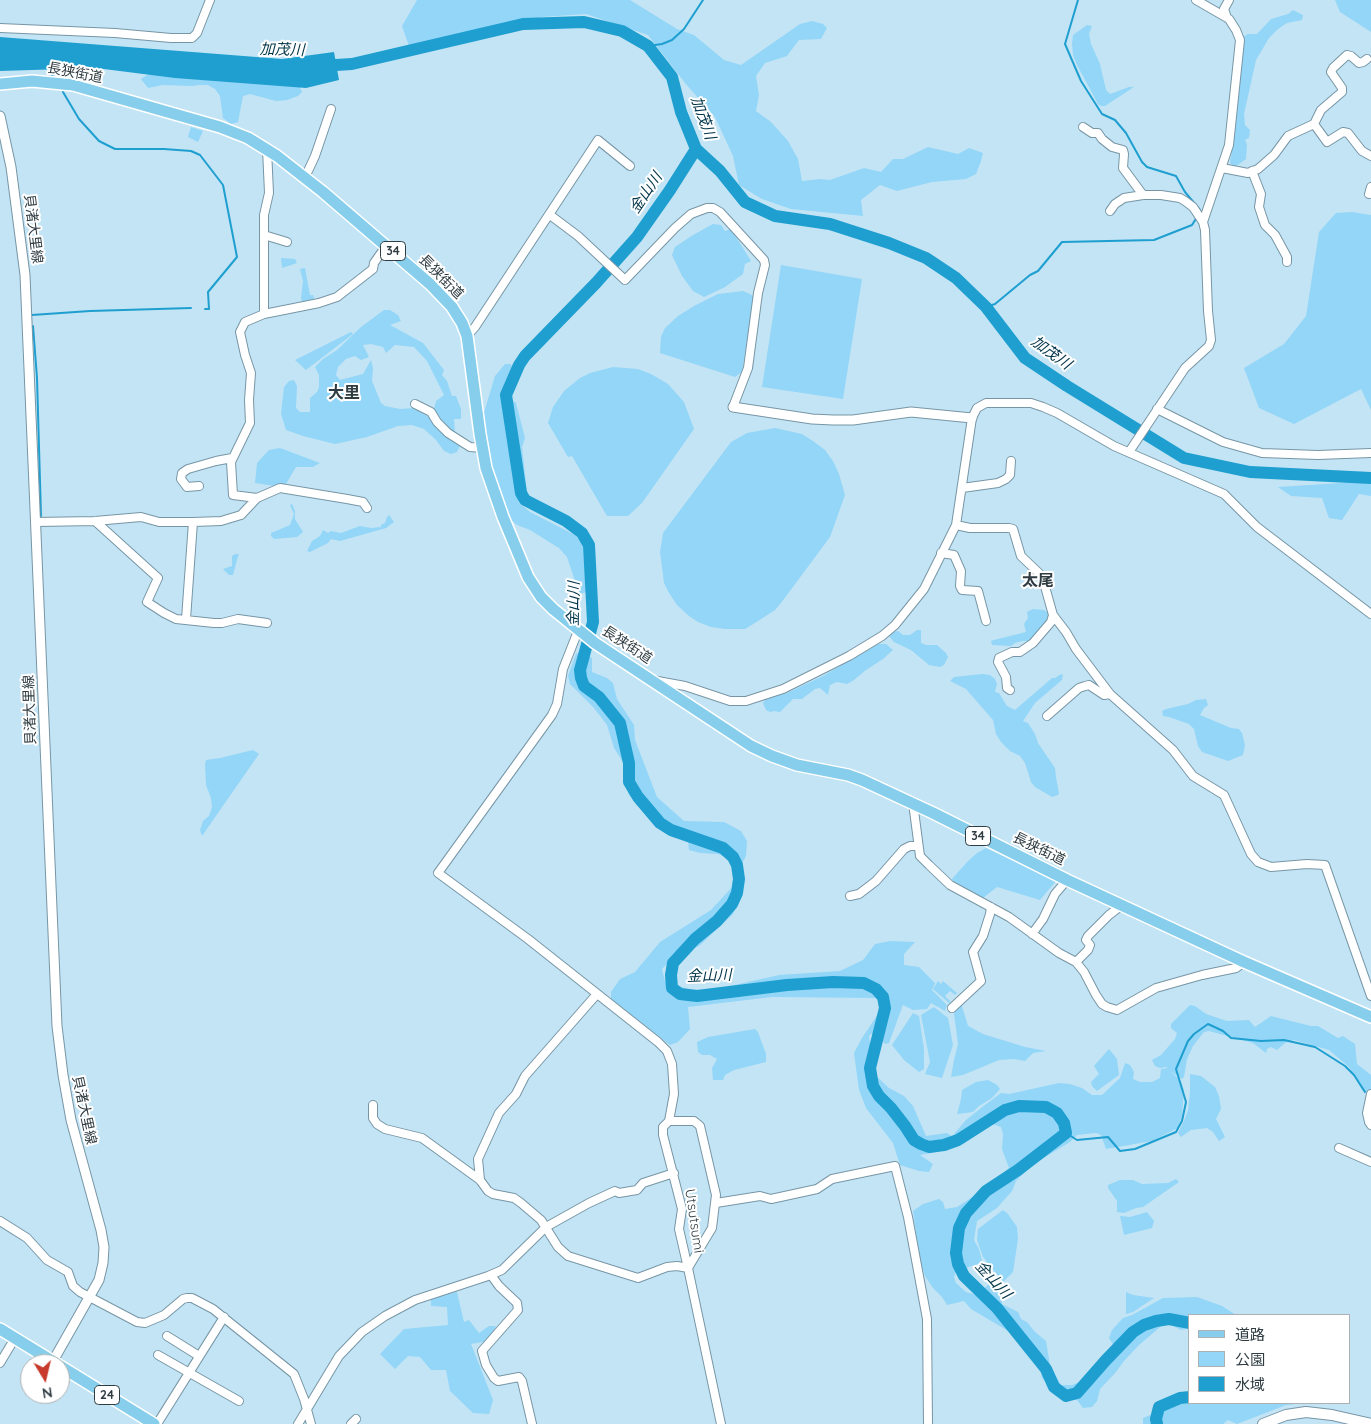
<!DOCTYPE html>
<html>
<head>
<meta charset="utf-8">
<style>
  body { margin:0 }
  #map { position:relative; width:1371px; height:1424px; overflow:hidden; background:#c3e4f5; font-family:Quicksand,"Noto Sans JP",sans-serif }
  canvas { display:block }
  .legend { position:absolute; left:1188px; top:1314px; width:162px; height:90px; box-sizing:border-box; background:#fff; border:1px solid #acb1b3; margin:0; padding:6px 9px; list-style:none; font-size:15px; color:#2f3c42 }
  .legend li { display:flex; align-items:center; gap:10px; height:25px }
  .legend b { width:25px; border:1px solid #acb1b3 }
  .north { position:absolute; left:20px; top:1354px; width:50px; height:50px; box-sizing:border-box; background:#fff; border:1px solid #acb1b3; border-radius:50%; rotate:171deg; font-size:14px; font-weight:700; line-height:20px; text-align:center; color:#2f3c42 }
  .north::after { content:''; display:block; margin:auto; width:18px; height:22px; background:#c73a2c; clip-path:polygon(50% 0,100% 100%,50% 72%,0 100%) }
</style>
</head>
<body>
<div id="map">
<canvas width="1371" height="1424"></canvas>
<ul class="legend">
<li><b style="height:6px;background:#86ceeb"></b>道路</li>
<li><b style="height:14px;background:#93d6f7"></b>公園</li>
<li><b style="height:14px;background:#1e9fd0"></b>水域</li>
</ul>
<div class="north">N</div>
</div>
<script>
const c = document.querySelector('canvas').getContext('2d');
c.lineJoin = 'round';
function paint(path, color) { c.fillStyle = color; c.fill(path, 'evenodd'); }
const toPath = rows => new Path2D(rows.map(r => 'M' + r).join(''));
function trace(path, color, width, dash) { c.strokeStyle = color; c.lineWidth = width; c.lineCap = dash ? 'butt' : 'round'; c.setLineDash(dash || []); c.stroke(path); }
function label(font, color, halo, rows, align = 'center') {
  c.font = font + ' Quicksand,"Noto Sans JP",sans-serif'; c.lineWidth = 4; c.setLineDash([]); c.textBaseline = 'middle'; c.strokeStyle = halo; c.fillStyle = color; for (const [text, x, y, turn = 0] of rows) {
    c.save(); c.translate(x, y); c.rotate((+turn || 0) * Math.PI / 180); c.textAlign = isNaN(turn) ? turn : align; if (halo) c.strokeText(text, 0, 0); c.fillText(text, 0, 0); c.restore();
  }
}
paint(toPath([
  [417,0,630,0,677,29,694,35,724,60,741,65,800,24,812,21,823,24,827,28,821,39,799,40,787,56,765,63,756,76,759,95,756,111,771,122,788,141,798,159,802,181,820,179,830,180,864,168,881,172,893,159,903,159,928,147,958,154,969,148,983,153,981,161,976,174,966,179,932,182,897,191,880,185,861,200,863,216,791,209,762,199,739,185,733,156,715,117,685,83,648,35,586,14,542,17,409,46,402,26],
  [1335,0,1371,0,1371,32,1340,12],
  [1293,10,1303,15,1302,20,1287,23,1278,29,1269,38,1256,60,1244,114,1245,125,1250,130,1249,138,1245,140,1247,144,1246,159,1235,167,1230,163,1234,136,1243,37,1248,34,1257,34,1271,19,1288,14],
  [1087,25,1092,26,1089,34,1091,44,1100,64,1106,90,1110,94,1129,87,1134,87,1105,106,1101,106,1098,104,1077,65,1073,55,1072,44,1073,35],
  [153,71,295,77,302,92,298,96,287,100,276,101,250,94,243,96,238,122,231,124,223,118,220,96,215,89,208,85,199,85,192,86,163,85,148,88,141,79],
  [191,127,203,131,198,142,188,137],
  [1352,212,1371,215,1371,410,1361,389,1294,424,1259,408,1244,368,1284,344,1306,316,1319,232,1336,213],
  [713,224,721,225,725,231,731,229,751,261,745,264,743,274,725,287,704,297,693,291,682,276,672,255,675,247,693,235],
  [281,258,295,259,297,263,282,268],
  [781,265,862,279,843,399,762,387],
  [305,268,310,295,313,295,315,302,303,305,301,298,303,281,300,269],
  [743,291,750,294,754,297,742,372,735,377,660,353,661,337,665,328,678,316,694,306,718,294],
  [384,310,390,310,398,315,401,321,390,325,423,343,444,370,442,375,447,381,452,396,456,396,461,409,461,419,454,419,455,433,449,431,434,409,436,401,444,395,427,361,414,347,395,345,386,353,383,347,371,344,363,345,369,357,361,360,355,356,346,359,338,367,336,375,340,380,363,374,371,360,373,368,372,381,381,403,385,406,400,409,414,408,435,421,449,438,460,446,457,452,451,454,444,451,436,440,424,429,412,425,398,426,367,437,335,444,303,436,286,430,281,414,284,387,289,381,294,380,297,386,296,408,300,412,310,412,310,398,317,392,319,387,319,375,315,367,323,359,337,350,361,327],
  [351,332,353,334,306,370,295,360],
  [505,364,511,364,513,370,507,385,511,399,516,403,525,438,522,447,527,493,518,502,530,512,573,534,582,541,586,552,585,582,587,590,584,593,579,593,575,590,575,581,567,557,559,548,530,530,517,525,508,517,499,499,489,456,483,416,495,376],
  [613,367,638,369,651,374,668,384,684,402,694,429,642,503,628,516,607,516,572,456,568,457,548,423,553,407,564,391,580,378,590,373],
  [775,428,802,434,813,441,825,450,833,461,839,474,845,495,830,537,781,603,775,610,755,623,745,629,725,629,711,627,698,622,689,616,677,605,669,593,664,583,660,552,663,533,731,442,747,433],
  [280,448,320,463,313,467,296,467,286,484,275,486,255,483,257,463,269,450],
  [1356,482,1371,484,1371,496,1359,494,1342,520,1329,518,1322,498,1291,496,1278,487],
  [292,504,295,511,295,519,303,532,297,537,274,539,271,536,271,533,290,525,294,514,290,505],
  [389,515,394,522,386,528,340,541,331,539,328,543,310,552,307,551,312,541,320,536,323,530,328,533,331,531,341,533,360,526,371,528,381,527,381,525,385,523,387,517],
  [235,554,239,554,237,560,233,575,229,575,223,569,232,566,232,556],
  [1033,609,1044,610,1051,615,1049,621,1039,629,1038,633,1031,641,1022,641,1015,643,1011,646,992,645,991,641,994,640,1026,632,1024,624,1028,618,1027,612],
  [917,630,921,630,921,643,926,645,937,645,946,653,948,657,944,665,940,667,929,665,911,650,894,642,889,636,892,632,898,631,903,635,910,635],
  [878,644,886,644,893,650,883,659,866,670,854,680,847,684,837,682,830,685,828,695,820,688,815,689,802,699,793,699,780,712,774,711,770,712,766,710,763,703,766,699,787,693,823,676],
  [580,652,592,658,592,672,607,678,613,683,617,699,634,725,635,740,657,797,684,821,724,822,741,831,747,841,746,856,741,865,732,863,728,858,718,854,700,853,689,850,688,841,657,825,644,813,629,795,624,778,632,772,635,766,626,767,614,748,607,725,594,708,570,684,568,676,576,654],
  [982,674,990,675,995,679,997,684,995,692,999,693,1007,706,1015,710,1052,678,1055,678,1061,674,1063,675,1062,680,1035,703,1023,721,1028,723,1035,734,1038,743,1055,768,1056,777,1059,793,1058,795,1052,797,1035,787,1031,782,1025,763,1020,756,1010,751,1001,742,996,734,993,720,966,689,950,681,954,677],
  [1206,699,1208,705,1204,708,1200,715,1231,728,1239,729,1242,733,1245,745,1243,755,1228,761,1202,752,1198,746,1194,729,1189,724,1169,717,1163,716,1162,711,1166,709,1188,704,1196,700],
  [253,750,259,754,202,836,200,830,203,821,209,816,212,807,211,798,206,785,205,764,206,760,220,758],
  [986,848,1056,881,1040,900,997,887,983,898,954,882,952,879,968,861,977,853],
  [734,885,740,898,733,914,699,946,676,954,662,969,665,981,699,993,779,975,840,971,863,960,875,944,890,941,915,942,904,954,904,965,919,967,935,983,932,990,947,1005,945,1011,931,1003,927,1009,913,1010,903,1005,889,1043,885,1044,875,1031,869,1036,875,1075,889,1088,904,1096,913,1106,926,1136,947,1133,953,1137,951,1145,936,1152,920,1155,933,1164,929,1172,919,1171,900,1165,893,1143,866,1108,859,1090,854,1053,862,1038,882,1008,878,998,772,997,688,1007,690,1029,678,1042,670,1045,611,999,611,992,620,979,635,972,660,942,711,910],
  [938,981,941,984,943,981,957,993,955,995,950,991,945,996,951,1002,949,1003,933,989],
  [961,1003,968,1026,983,1034,1025,1047,1046,1051,1033,1053,1025,1061,1014,1059,999,1060,963,1075,951,1077,954,1060,958,1044,954,1014],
  [1190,1005,1195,1006,1206,1014,1227,1021,1249,1020,1255,1027,1271,1016,1311,1026,1318,1026,1338,1038,1343,1036,1355,1044,1357,1064,1371,1075,1371,1099,1368,1093,1362,1090,1349,1067,1329,1050,1294,1040,1285,1043,1277,1050,1271,1047,1267,1049,1266,1053,1253,1043,1209,1031,1204,1032,1193,1046,1187,1059,1184,1077,1182,1079,1170,1071,1181,1081,1184,1090,1182,1116,1178,1128,1152,1141,1106,1149,1101,1135,1096,1133,1077,1135,1070,1142,1032,1165,1016,1181,1012,1191,997,1208,977,1221,974,1240,979,1249,982,1261,978,1264,956,1271,954,1277,956,1283,966,1292,977,1295,989,1284,997,1282,1001,1288,1002,1304,1018,1312,1021,1319,1027,1322,1035,1332,1046,1341,1050,1365,1061,1385,1072,1385,1080,1382,1089,1375,1105,1354,1114,1346,1109,1338,1112,1330,1123,1318,1132,1315,1163,1298,1197,1297,1222,1306,1236,1315,1190,1315,1190,1328,1181,1330,1166,1322,1139,1345,1124,1361,1116,1372,1100,1389,1097,1401,1092,1407,1083,1408,1077,1400,1062,1398,1056,1393,1042,1378,1039,1365,1032,1358,1015,1335,971,1309,964,1301,947,1305,942,1297,933,1288,925,1276,919,1256,913,1211,923,1204,939,1199,943,1202,945,1209,957,1207,985,1189,1009,1168,1002,1149,1003,1134,1001,1127,993,1124,972,1135,956,1136,954,1134,966,1120,981,1108,1001,1093,1009,1094,1059,1083,1070,1084,1082,1088,1092,1095,1102,1095,1120,1078,1125,1063,1130,1065,1134,1072,1133,1079,1140,1082,1152,1082,1160,1078,1161,1069,1168,1068,1166,1067,1160,1068,1155,1066,1152,1060,1161,1055,1175,1039,1177,1033,1171,1028,1171,1024],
  [934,1007,948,1018,953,1045,942,1078,925,1074,930,1062,921,1015],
  [913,1013,919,1016,924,1049,924,1069,919,1072,904,1060,892,1045],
  [755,1029,758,1032,766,1054,766,1062,734,1070,725,1075,723,1080,713,1080,712,1068,717,1059,710,1055,702,1055,698,1052,697,1042,708,1037],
  [1109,1049,1117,1059,1119,1075,1097,1091,1092,1086,1091,1082,1099,1074,1094,1066],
  [1190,1074,1201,1076,1215,1087,1219,1096,1221,1109,1216,1119,1225,1137,1219,1141,1213,1132,1207,1128,1191,1130,1181,1137,1178,1133,1184,1121,1188,1110,1190,1093],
  [988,1080,997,1085,1000,1089,992,1098,979,1106,973,1112,957,1114,961,1099,962,1090,976,1082],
  [1176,1179,1179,1182,1143,1207,1136,1208,1124,1213,1117,1212,1117,1201,1108,1188,1108,1185,1120,1180,1133,1180,1142,1184,1168,1183],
  [1003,1210,1008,1214,1017,1227,1018,1239,1013,1272,1003,1282,983,1257,977,1240,978,1229],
  [1147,1212,1154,1221,1152,1228,1124,1235,1120,1216,1130,1217],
  [457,1292,464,1322,469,1320,479,1333,489,1326,496,1326,488,1341,471,1344,493,1400,489,1414,473,1413,450,1391,446,1370,431,1370,420,1357,408,1356,395,1369,380,1354,404,1329,448,1325,447,1307,431,1306,431,1298],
  [1126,1292,1133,1295,1154,1298,1133,1312,1126,1314],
  [1190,1402,1190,1403,1306,1403,1286,1405,1237,1424,1228,1420,1223,1424,1143,1424,1143,1418,1158,1412,1167,1406]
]), '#93d6f7');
paint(toPath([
  [0,37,282,59,334,52,339,80,306,88,175,78,96,68,0,71]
]), '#1e9fd0');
trace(toPath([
  [1078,0,1065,44,1081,81,1102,114,1115,120,1126,133,1142,162,1147,167,1176,176,1185,192,1200,210,1199,213],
  [648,46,662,44,672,40,684,29,703,0],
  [48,66,53,77],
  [63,92,79,119,99,141,115,149,164,149,191,151,200,155,223,185,237,257,208,292,209,309,205,309],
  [986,307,995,304,1030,275,1038,271,1062,242,1154,240,1192,225,1197,217],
  [32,315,90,311,191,308],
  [33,326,37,378,41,516],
  [1066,1133,1077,1140,1108,1137,1120,1151,1135,1149,1176,1132,1182,1121,1186,1102,1176,1069,1188,1041,1194,1034,1208,1024,1223,1031,1231,1038,1261,1041,1284,1040,1315,1047,1345,1066,1354,1075,1365,1092]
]), '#1e9fd0', 2);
trace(toPath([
  [320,66,352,64,523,24,584,22,622,31,648,46,672,77,681,112,696,149,720,171,745,202,775,216,830,224,889,243,926,258,956,278,986,307,1025,358,1067,386,1184,458,1250,472,1371,478],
  [696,149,670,190,637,237,596,283,525,356,519,365,506,395,521,493,525,500,566,521,582,533,589,545,593,622,580,670,581,678,584,686,599,697,620,723,629,763,629,782,638,797,660,823,671,830,723,848,733,857,737,865,739,879,737,893,732,904,717,921,695,939,673,963,671,975,672,988,680,994,697,996,787,985,833,982,864,983,876,989,883,997,885,1008,870,1068,873,1086,879,1096,891,1108,905,1126,914,1140,921,1144,929,1147,944,1145,958,1140,1005,1110,1019,1106,1046,1107,1057,1113,1064,1123,1066,1133,1018,1170,986,1191,966,1213,959,1228,956,1253,958,1264,964,1276,997,1308,1046,1369,1054,1387,1066,1396,1077,1393,1106,1360,1133,1332,1144,1325,1156,1321,1169,1319,1190,1323],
  [1157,1424,1156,1419,1159,1407,1180,1398,1190,1397]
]), '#1e9fd0', 12);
const minor = toPath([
  [1227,18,1224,9,1229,0],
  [0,28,115,33,171,38,192,38,197,33,210,0],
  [1314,124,1327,142,1343,132,1348,133,1362,151,1371,156],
  [1083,127,1092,133,1098,133,1102,139,1112,147,1123,150,1124,154,1123,168,1143,195],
  [1222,168,1248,173,1258,169,1274,155,1288,136,1314,124,1321,110,1342,92,1342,88,1331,72,1333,68,1347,55,1351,56,1359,63,1363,62,1367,59],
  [1252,171,1261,194,1259,207,1265,225,1275,235,1287,257,1287,262],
  [303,176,308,171,315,156,331,109],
  [1369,194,1371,187],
  [1110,211,1115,204,1124,198,1143,195,1161,195,1180,198,1185,201,1193,207,1203,222],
  [550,215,578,236,625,280,675,228,691,214,707,208,713,208,720,212,764,260,765,265,758,293,748,368,733,407],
  [264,235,287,242],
  [264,314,319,303,337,297,373,269,374,263,386,246],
  [467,336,475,327,598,140,630,166],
  [415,404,431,412,437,422,448,433,470,447,482,448],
  [1157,409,1223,442,1262,453,1318,455,1371,453],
  [1129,452,1185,368,1209,346,1211,340,1208,311,1205,230,1203,222,1229,145,1240,40,1236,30,1229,19,1196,0],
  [199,486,187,487,181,479,182,473,188,469,216,461,232,458],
  [962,488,998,483,1006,479,1010,475,1011,461],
  [257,498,280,488,347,499,363,502,367,508],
  [95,521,158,578,147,602,164,613,176,619,214,623,222,623,238,619,267,623],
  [36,522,95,521,141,517,159,522,193,522],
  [956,525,970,528,1009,528,1013,529,1021,556,1042,576,1053,615,1066,632,1076,649,1110,694,1173,750,1193,776,1224,795,1251,854,1258,862,1271,867,1307,864,1325,865,1371,996],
  [941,553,954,555,961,571,960,586,962,590,978,591,986,621],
  [186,619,193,522,221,521,241,515,257,498,233,495,231,462,250,423,249,400,251,373,245,355,240,332,245,322,264,314,264,215,269,193,267,149],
  [578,631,563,669,557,704,552,715,438,873,528,939,658,1042,667,1051,672,1064,674,1094,669,1121,694,1121,700,1126,716,1195,712,1228,688,1268,721,1424],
  [652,680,685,686,730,701,746,701,783,689,849,656,882,636,895,625,924,589,956,525,972,418,977,408,986,403,1031,403,1043,407,1057,413,1114,446,1224,494,1257,527,1371,614],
  [1010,690,1007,688,1006,677,998,662,999,658,1012,652,1020,652,1033,643,1051,622,1053,615],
  [1047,716,1079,688,1085,686,1089,685,1104,695,1110,694],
  [913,803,920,856,929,865,950,885,1009,917,1059,953,1076,962,1084,972,1096,995,1102,1004,1107,1007,1117,1010,1156,988,1202,975,1236,968,1244,962],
  [850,896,859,894,876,881,904,849,910,846,918,846],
  [1032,934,1043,919,1055,894,1067,880],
  [1076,962,1088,950,1090,945,1086,940,1088,936,1109,915,1122,905],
  [952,1008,981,981,973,952,983,936,990,914,991,907],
  [1371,1094,1367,1113,1369,1122,1371,1125],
  [373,1105,373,1118,377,1124,385,1129,422,1138,480,1180,488,1191,493,1194,514,1198,521,1203,541,1220,558,1247,568,1256,638,1278,667,1267,677,1266,688,1268,679,1229,682,1209,663,1135,663,1127,669,1121],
  [1339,1148,1371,1162],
  [480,1180,478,1159,499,1113,516,1094,525,1076,597,994],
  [716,1203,760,1196,771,1199,817,1189,832,1179,895,1166,908,1217,927,1319,928,1424],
  [0,1221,27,1238,47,1260,68,1272,73,1286,80,1292,137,1322,145,1323,164,1315,183,1299,187,1298,192,1298,213,1309,294,1374,304,1399,311,1424],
  [491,1275,499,1286,517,1303,518,1310,482,1351,486,1365,494,1378,498,1381,519,1377,522,1381,532,1424],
  [167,1336,199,1356],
  [158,1355,239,1401],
  [0,1363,15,1338],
  [157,1424,224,1317],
  [298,1424,339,1356,362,1332,385,1316,415,1300,488,1276,502,1270,546,1227,589,1203,615,1191,619,1193,637,1190,643,1183,674,1173],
  [351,1424,356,1419]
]);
const tertiary = toPath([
  [0,116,11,167,25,275,57,1026,63,1075,71,1120,101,1230,104,1247,103,1263,99,1280,53,1361],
  [733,407,812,419,833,420,853,420,911,412,972,418]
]);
const secondary = toPath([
  [1263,1424,1286,1415,1306,1412,1332,1415,1371,1424]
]);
const primary = toPath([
  [0,84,32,81,73,85,220,127,248,138,277,156,323,192,430,284,452,307,462,323,467,336,480,434,486,468,503,517,528,577,541,597,553,609,595,643,751,746,772,756,797,765,848,775,862,780,933,813,1067,880,1244,962,1371,1017],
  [0,1329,57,1364],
  [60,1366,154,1424]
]);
trace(minor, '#7796a5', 10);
trace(tertiary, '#7796a5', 11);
trace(secondary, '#7796a5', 12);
trace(primary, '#fff', 14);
trace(minor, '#fff', 8);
trace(tertiary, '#fff', 9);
trace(secondary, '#fff', 10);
trace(primary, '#86ceeb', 11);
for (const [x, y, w] of [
  [393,251,25],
  [978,836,25],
  [107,1395,25]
]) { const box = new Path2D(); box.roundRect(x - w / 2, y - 9.5, w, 19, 4); c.fillStyle = '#fff'; c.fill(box); trace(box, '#2f3c42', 1); }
label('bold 12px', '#2f3c42', null, [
  ["34",393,251],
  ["34",978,836],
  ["24",107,1395]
]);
label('14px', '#2f3c42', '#fff', [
  ["長狭街道",75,73,11],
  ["貝渚大里線",33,229,83],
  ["長狭街道",441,277,45],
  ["長狭街道",627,645,33],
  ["貝渚大里線",30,710,-92],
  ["長狭街道",1039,849,26],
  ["貝渚大里線",84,1110,78],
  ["Utsutsumi",694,1221,82]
]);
label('italic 15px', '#003549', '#fff', [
  ["加茂川",282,50,1],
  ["加茂川",703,118,70],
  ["金山川",646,193,-56],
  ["加茂川",1051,353,36],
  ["金山川",574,604,-89],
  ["金山川",709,976,-2],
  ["金山川",993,1280,48]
]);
label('bold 16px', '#2f3c42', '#fff', [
  ["大里",344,393],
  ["太尾",1038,581]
]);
</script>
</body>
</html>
